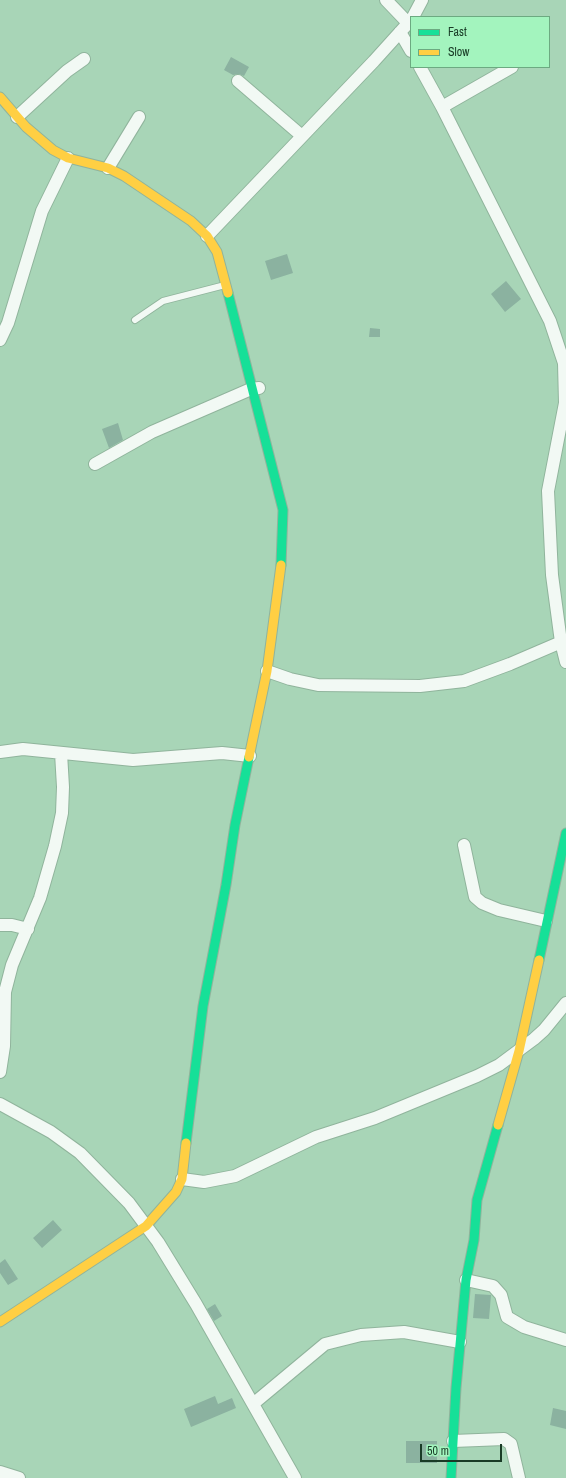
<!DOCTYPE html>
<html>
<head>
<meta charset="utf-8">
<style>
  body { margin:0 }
  #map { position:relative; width:566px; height:1478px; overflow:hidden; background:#a8d5b7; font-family:"Archivo Narrow",sans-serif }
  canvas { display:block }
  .legend { position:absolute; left:410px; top:16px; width:140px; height:52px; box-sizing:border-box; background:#a3f4be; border:1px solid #6caa81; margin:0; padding:5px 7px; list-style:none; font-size:12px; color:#193b26 }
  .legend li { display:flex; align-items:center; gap:8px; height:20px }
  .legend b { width:20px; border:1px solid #6caa81 }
  .scale { position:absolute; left:420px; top:1444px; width:82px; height:18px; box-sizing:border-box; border:2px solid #193b26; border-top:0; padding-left:5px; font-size:12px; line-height:14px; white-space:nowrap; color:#193b26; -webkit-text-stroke:3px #a3f4be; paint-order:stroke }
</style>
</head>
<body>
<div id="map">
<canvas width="566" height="1478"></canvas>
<ul class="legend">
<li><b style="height:5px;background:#16e098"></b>Fast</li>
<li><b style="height:5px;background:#ffcf43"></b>Slow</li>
</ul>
<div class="scale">50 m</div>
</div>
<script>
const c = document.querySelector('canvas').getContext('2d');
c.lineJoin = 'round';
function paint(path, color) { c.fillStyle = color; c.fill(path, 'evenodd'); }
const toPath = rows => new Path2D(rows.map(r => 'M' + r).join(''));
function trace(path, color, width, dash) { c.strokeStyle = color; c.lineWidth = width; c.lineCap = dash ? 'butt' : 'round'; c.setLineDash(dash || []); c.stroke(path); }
paint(toPath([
  [231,57,249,67,244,76,239,74,233,75,224,70],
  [287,254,293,273,271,280,265,261],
  [506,281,521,299,505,312,491,294],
  [370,328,380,329,380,337,369,337],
  [118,423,123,440,109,448,102,429],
  [53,1220,62,1230,42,1248,33,1238],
  [5,1259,18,1279,8,1285,0,1273,0,1263],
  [475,1294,491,1295,489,1319,473,1318],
  [215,1304,222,1316,214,1321,207,1309],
  [215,1396,218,1404,232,1398,236,1408,191,1427,184,1409],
  [553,1408,566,1411,566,1429,550,1425],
  [406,1441,437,1441,437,1463,406,1463]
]), '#8bb2a0');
const lane = toPath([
  [135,320,163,301,225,285]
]);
const street = toPath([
  [386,0,408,23],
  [413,17,422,0],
  [400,32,411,51],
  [420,67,442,107,550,321,564,363,565,403,548,491,552,575,561,642,566,662],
  [238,81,302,136],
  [442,107,512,67],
  [17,117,67,71,84,59],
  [108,168,139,117],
  [207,236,374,61,411,20],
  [0,340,8,323,42,211,68,158],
  [95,464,152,432,251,389,259,388],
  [267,671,290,679,318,685,420,686,464,681,510,664,566,640],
  [0,752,23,749,133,760,222,753,250,756],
  [464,845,475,897,482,903,499,910,546,921],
  [0,925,12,925,28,929],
  [0,1072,4,1046,5,992,12,965,40,898,55,846,62,813,63,787,61,753],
  [0,1104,51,1132,80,1153,129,1203,158,1242,196,1304,295,1478],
  [182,1179,204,1182,235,1176,316,1137,375,1118,477,1076,499,1065,534,1039,544,1030,566,1003],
  [466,1280,493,1286,501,1295,507,1317,524,1327,566,1340],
  [253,1404,325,1344,361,1335,404,1332,460,1342],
  [453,1441,504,1439,511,1444,519,1478],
  [0,1472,19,1478]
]);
const fast = toPath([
  [228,293,283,510,281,565],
  [539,960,566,833],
  [186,1143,203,1006,226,885,235,825,249,757],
  [451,1478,456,1388,466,1280,474,1240,477,1200,498,1125]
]);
const slow = toPath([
  [0,97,26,127,53,150,68,158,108,168,124,176,191,221,207,236,217,252,228,293],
  [249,757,267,671,281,565],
  [498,1125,519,1051,539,960],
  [0,1322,146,1226,176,1192,182,1179,186,1143]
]);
trace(lane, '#90b49c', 8);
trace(street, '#90b49c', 14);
trace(fast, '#90b49c', 11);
trace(slow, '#90b49c', 11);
trace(lane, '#f2f9f4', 6);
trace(street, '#f2f9f4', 12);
trace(fast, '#16e098', 9);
trace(slow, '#ffcf43', 9);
</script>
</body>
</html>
